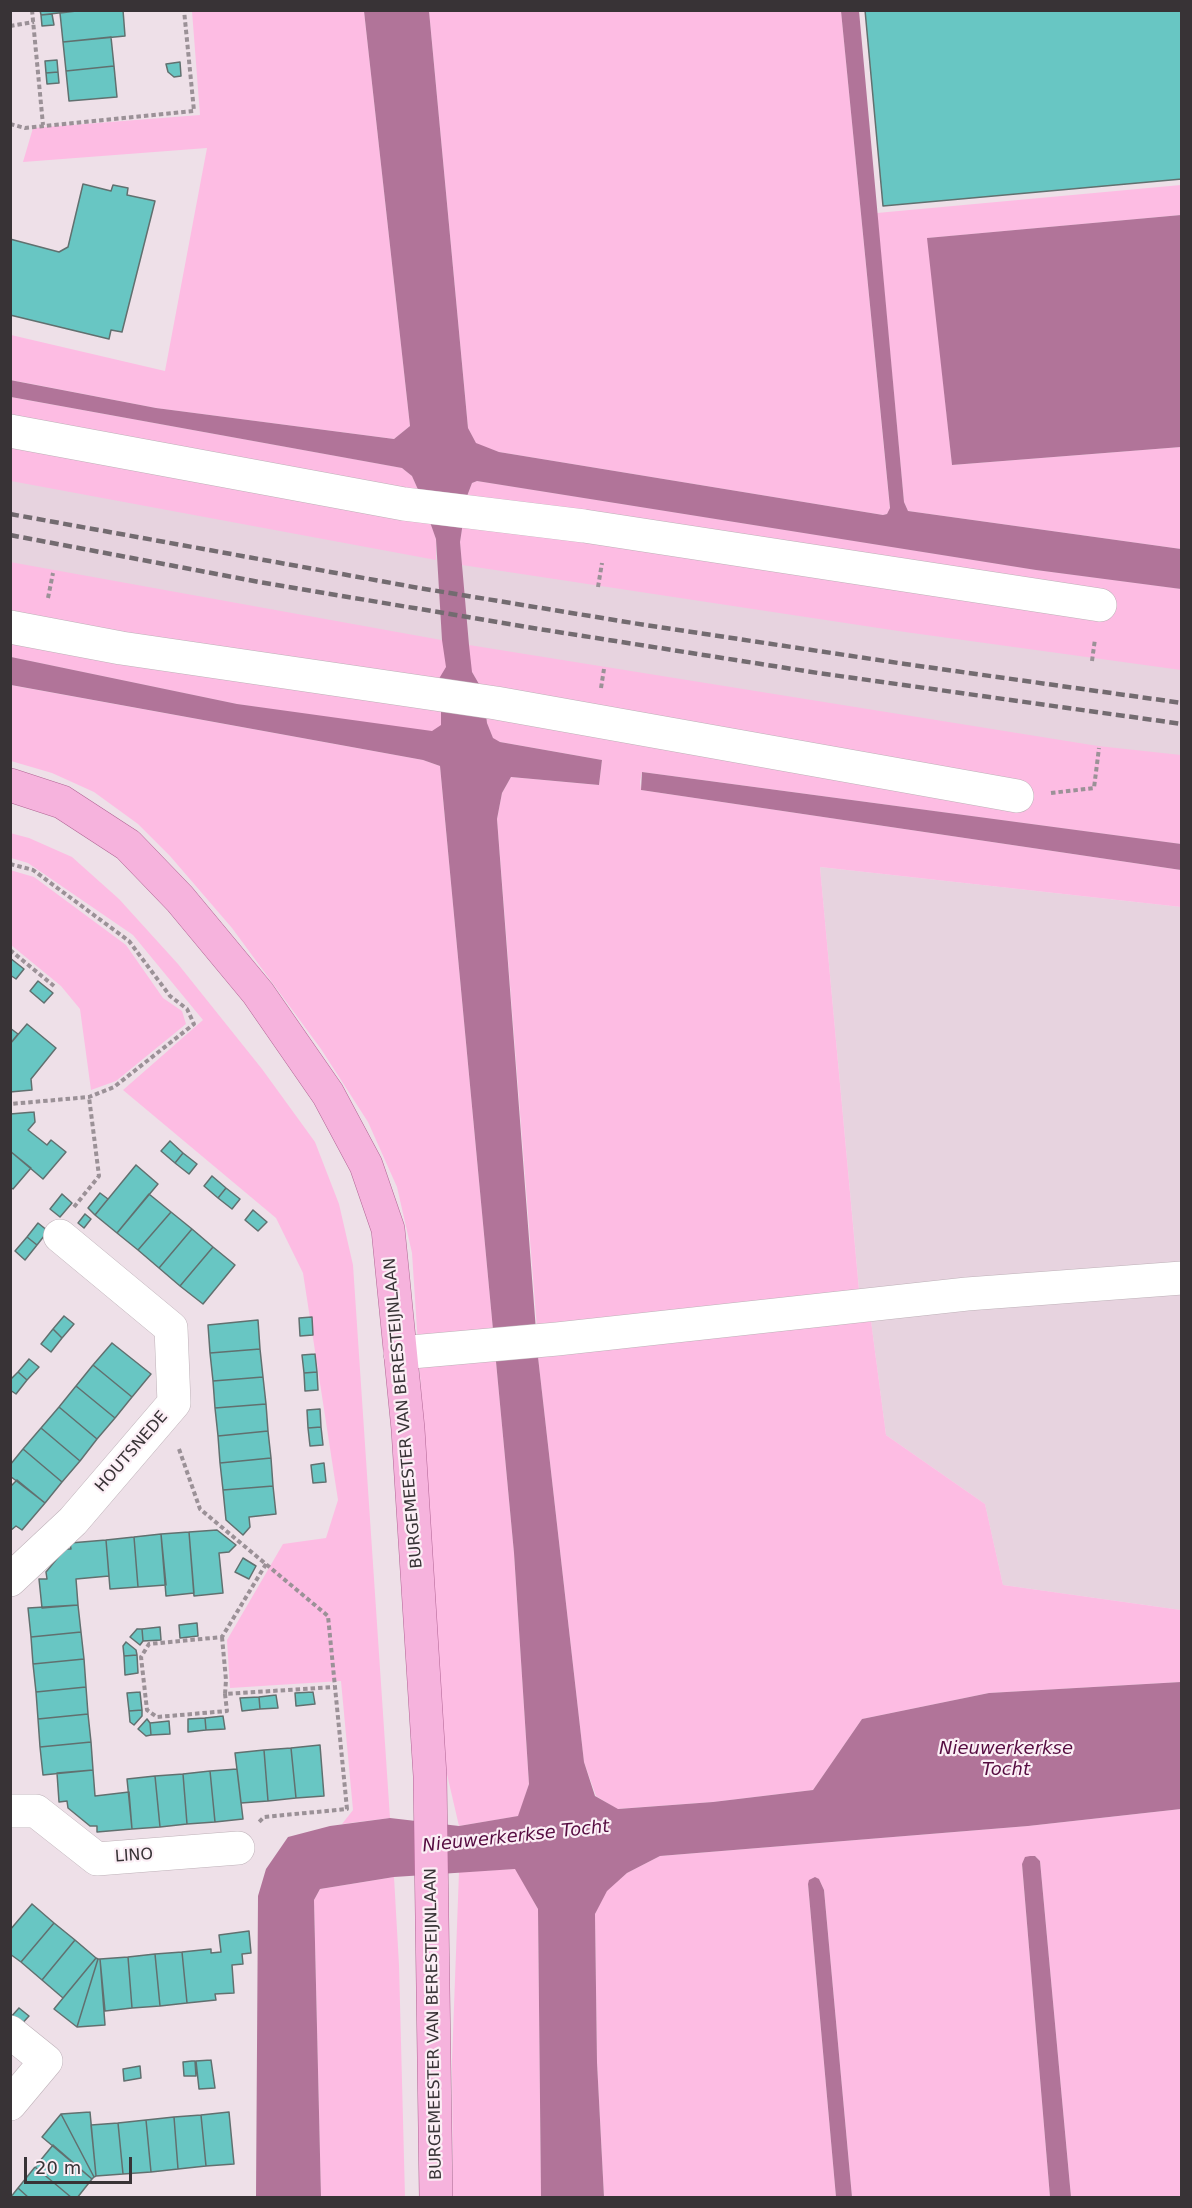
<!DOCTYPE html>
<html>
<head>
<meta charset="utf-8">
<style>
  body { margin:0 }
  #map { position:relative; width:1192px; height:2208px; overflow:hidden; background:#eee0e8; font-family:"DejaVu Sans",sans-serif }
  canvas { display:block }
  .frame { position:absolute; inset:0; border:12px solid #383336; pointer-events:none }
  .scale { position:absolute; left:24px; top:2157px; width:108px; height:27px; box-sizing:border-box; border:3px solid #383336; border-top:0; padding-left:8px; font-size:18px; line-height:21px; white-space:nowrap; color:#383336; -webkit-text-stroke:4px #fbeef5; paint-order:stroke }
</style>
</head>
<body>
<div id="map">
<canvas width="1192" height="2208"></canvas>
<div class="frame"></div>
<div class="scale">20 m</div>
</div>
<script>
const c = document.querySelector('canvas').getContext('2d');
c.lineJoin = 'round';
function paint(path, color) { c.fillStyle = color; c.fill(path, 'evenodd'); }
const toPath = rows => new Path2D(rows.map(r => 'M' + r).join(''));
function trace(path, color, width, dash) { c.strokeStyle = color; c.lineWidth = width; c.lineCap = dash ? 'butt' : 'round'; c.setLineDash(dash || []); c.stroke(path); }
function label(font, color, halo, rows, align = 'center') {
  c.font = font + ' "DejaVu Sans",sans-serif'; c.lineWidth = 4.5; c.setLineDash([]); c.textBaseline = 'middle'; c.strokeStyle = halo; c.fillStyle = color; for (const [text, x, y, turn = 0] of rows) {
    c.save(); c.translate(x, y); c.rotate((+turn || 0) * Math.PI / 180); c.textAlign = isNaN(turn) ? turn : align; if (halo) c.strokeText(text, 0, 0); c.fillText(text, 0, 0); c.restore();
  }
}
paint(toPath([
  [10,397,402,468,1181,589,1181,850,602,760,441,706,438,747,11,667],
  [820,867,1181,907,1181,1610,1003,1585,985,1504,886,1435,871,1321,859,1289]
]), '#e7d3df');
paint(toPath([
  [192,11,364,11,410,426,394,439,156,408,11,380,11,335,165,371,207,148,23,162,33,128,200,115],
  [429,11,841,11,890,509,887,514,883,515,499,452,476,444,468,428],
  [1181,185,1181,215,928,238,952,465,1181,447,1181,549,908,511,904,502,877,213],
  [10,397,402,468,412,476,420,494,11,421],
  [10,445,430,520,436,539,436,560,11,481],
  [477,481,1036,570,1181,589,1181,670,905,632,462,565,460,542,467,496,472,483],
  [10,562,469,645,1098,746,1181,755,1181,844,642,772,640,782,641,790,1181,870,1181,907,820,867,859,1290,537,1329,497,819,502,793,511,777,599,785,602,760,500,742,493,739,487,723,487,714,530,726,1017,811,483,691,472,672,437,682,11,617],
  [10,638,441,705,441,726,432,732,237,704,11,657],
  [10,685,423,760,440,766,514,1553,529,1784,519,1816,459,1826,446,1770,412,1253,397,1187,368,1122,321,1049,232,928,170,856,138,824,94,792,52,773,11,761],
  [10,833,29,838,72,857,119,899,178,964,262,1069,315,1142,339,1204,353,1265,390,1818,342,1824,353,1810,341,1681,230,1688,227,1640,283,1544,326,1538,338,1500,303,1273,276,1218,123,1090,203,1020,133,935,28,863,11,858],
  [10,870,34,877,126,945,163,998,182,1011,186,1024,116,1081,91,1090,80,1009,61,986,11,945],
  [871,1321,886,1435,985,1504,1003,1585,1181,1610,1181,1682,989,1693,862,1719,813,1790,713,1802,617,1809,596,1796,584,1762,538,1357],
  [1181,1809,1181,2197,1071,2197,1040,1861,1035,1856,1022,1864,1050,2197,852,2197,824,1890,819,1879,808,1884,836,2197,604,2197,597,2062,595,1914,606,1891,627,1873,660,1856,1028,1826],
  [516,1869,538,1909,541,2197,453,2198,452,2060,459,1872],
  [394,1877,399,1965,405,2197,321,2197,314,1900,320,1889]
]), '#fdbce3');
paint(toPath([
  [364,11,429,11,468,428,476,443,499,452,883,515,887,514,890,508,841,11,859,11,904,502,908,511,1181,549,1181,589,1036,570,477,481,472,483,467,496,460,542,469,645,472,672,483,691,487,723,493,738,500,742,602,760,599,785,511,777,502,793,497,819,538,1357,584,1762,595,1796,618,1809,713,1802,813,1790,862,1719,989,1693,1181,1682,1181,1809,1028,1826,660,1856,627,1873,607,1891,595,1914,597,2062,604,2197,541,2197,538,1909,515,1869,394,1877,320,1889,314,1900,321,2197,256,2197,258,1896,266,1869,288,1837,330,1826,390,1818,459,1826,518,1816,529,1784,514,1553,440,766,423,760,11,685,11,657,237,704,432,731,441,725,441,705,437,682,446,667,442,640,436,539,420,494,412,476,402,468,11,397,10,380,156,408,394,439,410,426],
  [1181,215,1181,447,952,465,927,238],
  [642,772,1181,844,1181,870,641,790],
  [1030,1856,1035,1856,1040,1861,1071,2197,1050,2197,1022,1864,1025,1857],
  [815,1877,819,1879,824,1890,852,2197,836,2197,808,1884,809,1880]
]), '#b17499');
const building = toPath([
  [40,10,85,10,41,15,40,10],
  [85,10,123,10,125,36,63,42,60,13,85,10],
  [865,10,1182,10,1182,179,883,206,865,10],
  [52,14,54,25,42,26,41,15,52,14],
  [111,37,114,66,66,71,63,42,111,37],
  [57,60,58,72,46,73,45,61,57,60],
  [180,62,181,76,174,77,168,72,166,64,180,62],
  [114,66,117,97,69,101,66,71,114,66],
  [58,72,59,83,47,84,46,73,58,72],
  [83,184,111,191,113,185,128,188,127,195,155,201,122,332,111,330,109,339,10,315,10,239,59,252,68,247,83,184],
  [10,958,24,969,16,979,10,975,10,958],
  [38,981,53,993,44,1003,30,991,38,981],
  [27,1024,56,1048,31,1079,32,1090,10,1092,10,1044,27,1024],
  [10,1028,18,1034,10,1044,10,1028],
  [34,1112,35,1122,28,1130,47,1145,51,1140,66,1152,43,1179,10,1151,10,1114,34,1112],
  [170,1141,183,1153,175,1163,161,1151,170,1141],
  [10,1151,31,1168,13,1189,10,1187,10,1151],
  [183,1153,197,1164,189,1174,175,1163,183,1153],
  [136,1165,158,1184,117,1233,95,1215,136,1165],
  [212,1176,226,1188,218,1198,204,1186,212,1176],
  [226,1188,240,1199,232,1209,218,1198,226,1188],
  [100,1193,108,1199,95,1215,88,1208,100,1193],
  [62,1194,72,1203,60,1217,50,1209,62,1194],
  [149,1194,171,1212,138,1250,117,1233,149,1194],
  [253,1210,267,1222,258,1231,245,1220,253,1210],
  [171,1212,192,1229,159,1268,138,1250,171,1212],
  [85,1214,91,1219,84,1228,78,1223,85,1214],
  [38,1223,48,1231,37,1245,27,1237,38,1223],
  [192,1229,213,1247,180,1286,159,1268,192,1229],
  [27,1237,37,1245,25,1260,15,1251,27,1237],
  [213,1247,235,1265,203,1304,180,1286,213,1247],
  [64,1316,74,1324,62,1338,53,1329,64,1316],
  [312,1317,313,1335,300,1336,299,1318,312,1317],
  [258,1320,260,1349,210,1353,208,1325,258,1320],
  [53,1329,62,1338,51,1352,41,1344,53,1329],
  [112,1343,151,1374,132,1397,93,1365,112,1343],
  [260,1349,263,1377,213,1381,210,1353,260,1349],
  [315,1354,317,1372,304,1373,302,1355,315,1354],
  [29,1359,39,1367,27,1380,18,1372,29,1359],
  [93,1365,132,1397,115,1418,76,1386,93,1365],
  [18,1372,27,1380,16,1394,10,1390,10,1380,18,1372],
  [317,1372,318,1390,305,1391,304,1373,317,1372],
  [263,1377,266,1404,215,1408,213,1381,263,1377],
  [76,1386,115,1418,97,1439,59,1407,76,1386],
  [266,1404,268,1431,218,1436,215,1408,266,1404],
  [59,1407,97,1439,80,1461,41,1428,59,1407],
  [320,1409,321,1427,308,1428,307,1410,320,1409],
  [321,1427,323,1445,310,1446,308,1428,321,1427],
  [41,1428,80,1461,62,1482,23,1449,41,1428],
  [268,1431,271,1458,220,1463,218,1436,268,1431],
  [23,1449,62,1482,45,1503,10,1476,10,1465,23,1449],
  [271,1458,273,1486,223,1490,220,1463,271,1458],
  [324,1463,326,1482,313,1483,311,1465,324,1463],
  [17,1480,45,1503,22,1530,16,1526,10,1531,10,1487,17,1480],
  [273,1486,276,1514,249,1517,250,1527,243,1535,226,1520,223,1490,273,1486],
  [217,1530,236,1545,229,1552,219,1553,223,1593,194,1596,189,1532,217,1530],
  [189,1532,194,1593,166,1596,161,1534,189,1532],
  [161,1534,166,1585,138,1587,134,1537,161,1534],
  [134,1537,138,1587,110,1589,106,1540,134,1537],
  [106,1540,109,1576,76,1579,78,1605,42,1608,39,1579,47,1579,46,1572,65,1549,71,1549,70,1543,106,1540],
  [243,1558,256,1566,249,1579,235,1572,243,1558],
  [78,1605,81,1632,31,1637,28,1608,78,1605],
  [197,1623,198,1636,180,1638,179,1625,197,1623],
  [160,1627,161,1640,143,1641,142,1629,160,1627],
  [137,1629,142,1629,143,1641,140,1645,130,1637,137,1629],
  [81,1632,84,1659,33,1664,31,1637,81,1632],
  [126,1642,136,1650,137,1655,124,1656,123,1646,126,1642],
  [137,1655,138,1673,125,1675,124,1656,137,1655],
  [84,1659,86,1687,36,1692,33,1664,84,1659],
  [86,1687,88,1714,38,1719,36,1692,86,1687],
  [140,1692,142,1710,129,1711,127,1693,140,1692],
  [313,1692,315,1704,296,1706,295,1693,313,1692],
  [276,1695,278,1708,260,1709,259,1697,276,1695],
  [259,1697,260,1709,242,1711,240,1698,259,1697],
  [142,1710,142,1716,134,1725,130,1722,129,1711,142,1710],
  [88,1714,91,1742,40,1747,38,1719,88,1714],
  [223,1716,225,1729,206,1730,205,1718,223,1716],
  [205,1718,206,1730,188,1732,188,1719,205,1718],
  [147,1719,150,1723,151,1735,146,1736,138,1729,147,1719],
  [169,1721,170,1734,151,1735,150,1723,169,1721],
  [91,1742,93,1770,43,1775,40,1747,91,1742],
  [320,1745,324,1796,296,1798,291,1748,320,1745],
  [291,1748,296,1798,268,1801,264,1750,291,1748],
  [264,1750,268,1801,241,1803,235,1753,264,1750],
  [237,1769,243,1819,215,1822,210,1771,237,1769],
  [93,1770,95,1796,129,1792,132,1829,97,1832,97,1826,90,1826,68,1808,67,1801,59,1802,57,1773,93,1770],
  [210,1771,215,1822,187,1824,183,1774,210,1771],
  [183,1774,187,1824,160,1827,155,1776,183,1774],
  [155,1776,160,1827,132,1829,127,1779,155,1776],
  [32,1904,54,1923,21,1962,10,1954,10,1930,32,1904],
  [54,1923,75,1940,42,1980,21,1962,54,1923],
  [249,1931,251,1953,242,1954,243,1964,232,1965,234,1993,215,1994,216,2000,187,2003,182,1952,211,1949,211,1953,221,1952,219,1935,249,1931],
  [75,1940,96,1958,63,1998,42,1980,75,1940],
  [182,1952,187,2003,160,2006,155,1954,182,1952],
  [155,1954,160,2006,132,2008,128,1957,155,1954],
  [128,1957,132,2008,105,2011,100,1959,128,1957],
  [96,1958,98,1959,77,2027,54,2009,96,1958],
  [98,1959,100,1959,105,2025,77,2027,98,1959],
  [19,2008,29,2016,18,2028,10,2018,19,2008],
  [211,2060,215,2088,199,2089,196,2061,211,2060],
  [192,2061,195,2061,196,2076,184,2076,183,2062,192,2061],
  [140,2066,141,2078,124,2081,123,2069,140,2066],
  [90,2112,96,2176,94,2177,61,2114,90,2112],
  [229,2112,234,2164,206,2166,201,2115,229,2112],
  [61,2114,94,2177,92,2179,42,2137,61,2114],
  [201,2115,206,2166,178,2169,174,2117,201,2115],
  [174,2117,178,2169,151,2172,146,2120,174,2117],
  [146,2120,151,2172,123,2174,118,2123,146,2120],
  [118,2123,123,2174,96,2176,91,2125,118,2123],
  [53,2145,92,2179,77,2198,72,2198,35,2167,53,2145],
  [35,2167,72,2198,29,2198,18,2188,35,2167],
  [18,2188,29,2198,10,2198,18,2188]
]);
paint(building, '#68c6c3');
trace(building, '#61706f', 1.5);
const minor = toPath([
  [10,431,404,504,584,526,1100,605],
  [10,627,121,648,496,703,1017,796],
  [400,1353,557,1339,967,1294,1182,1278],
  [10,1580,73,1521,174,1403,171,1328,60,1236],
  [10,1811,36,1811,97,1859,238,1848],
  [10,2032,46,2061,10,2104]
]);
const major = toPath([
  [10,785,62,802,128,845,180,899,258,993,328,1094,366,1165,388,1229,408,1429,430,1776,436,2198]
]);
trace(minor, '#beb1b8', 34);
trace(major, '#b06594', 34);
trace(toPath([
  [32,10,43,125],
  [10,26,34,22],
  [10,124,25,128,194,111,184,10],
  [598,587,602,563],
  [48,598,53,573],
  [1092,661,1095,639],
  [601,688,604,669],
  [1051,793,1094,788,1099,748],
  [10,864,33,870,129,941,170,996,187,1009,194,1024,114,1087,89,1097,10,1104],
  [10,950,54,986],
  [74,1207,99,1176,89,1097],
  [179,1449,200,1509,328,1616,347,1809,264,1817,259,1822],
  [266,1564,222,1637,149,1644,141,1657,147,1710,157,1717,227,1711,225,1694,334,1687],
  [222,1637,226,1680,225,1694]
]), '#9b9197', 4, [4.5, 3]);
trace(minor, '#fff', 33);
trace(major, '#f6b3dd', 33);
trace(toPath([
  [10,514,419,588,645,625,905,664,1182,703],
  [10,535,259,582,539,629,818,673,1182,724]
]), '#736b70', 4.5, [9, 4.5]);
label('16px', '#383336', '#fbeef5', [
  ["BURGEMEESTER VAN BERESTEIJNLAAN",404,1413,-95],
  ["HOUTSNEDE",132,1452,-49],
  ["LINO",134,1856,-4],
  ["BURGEMEESTER VAN BERESTEIJNLAAN",434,2024,-91]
]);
label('italic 18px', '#560c41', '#fbeef5', [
  ["Nieuwerkerkse",1006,1749],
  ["Tocht",1006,1770],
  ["Nieuwerkerkse Tocht",516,1837,-6]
]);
</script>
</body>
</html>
